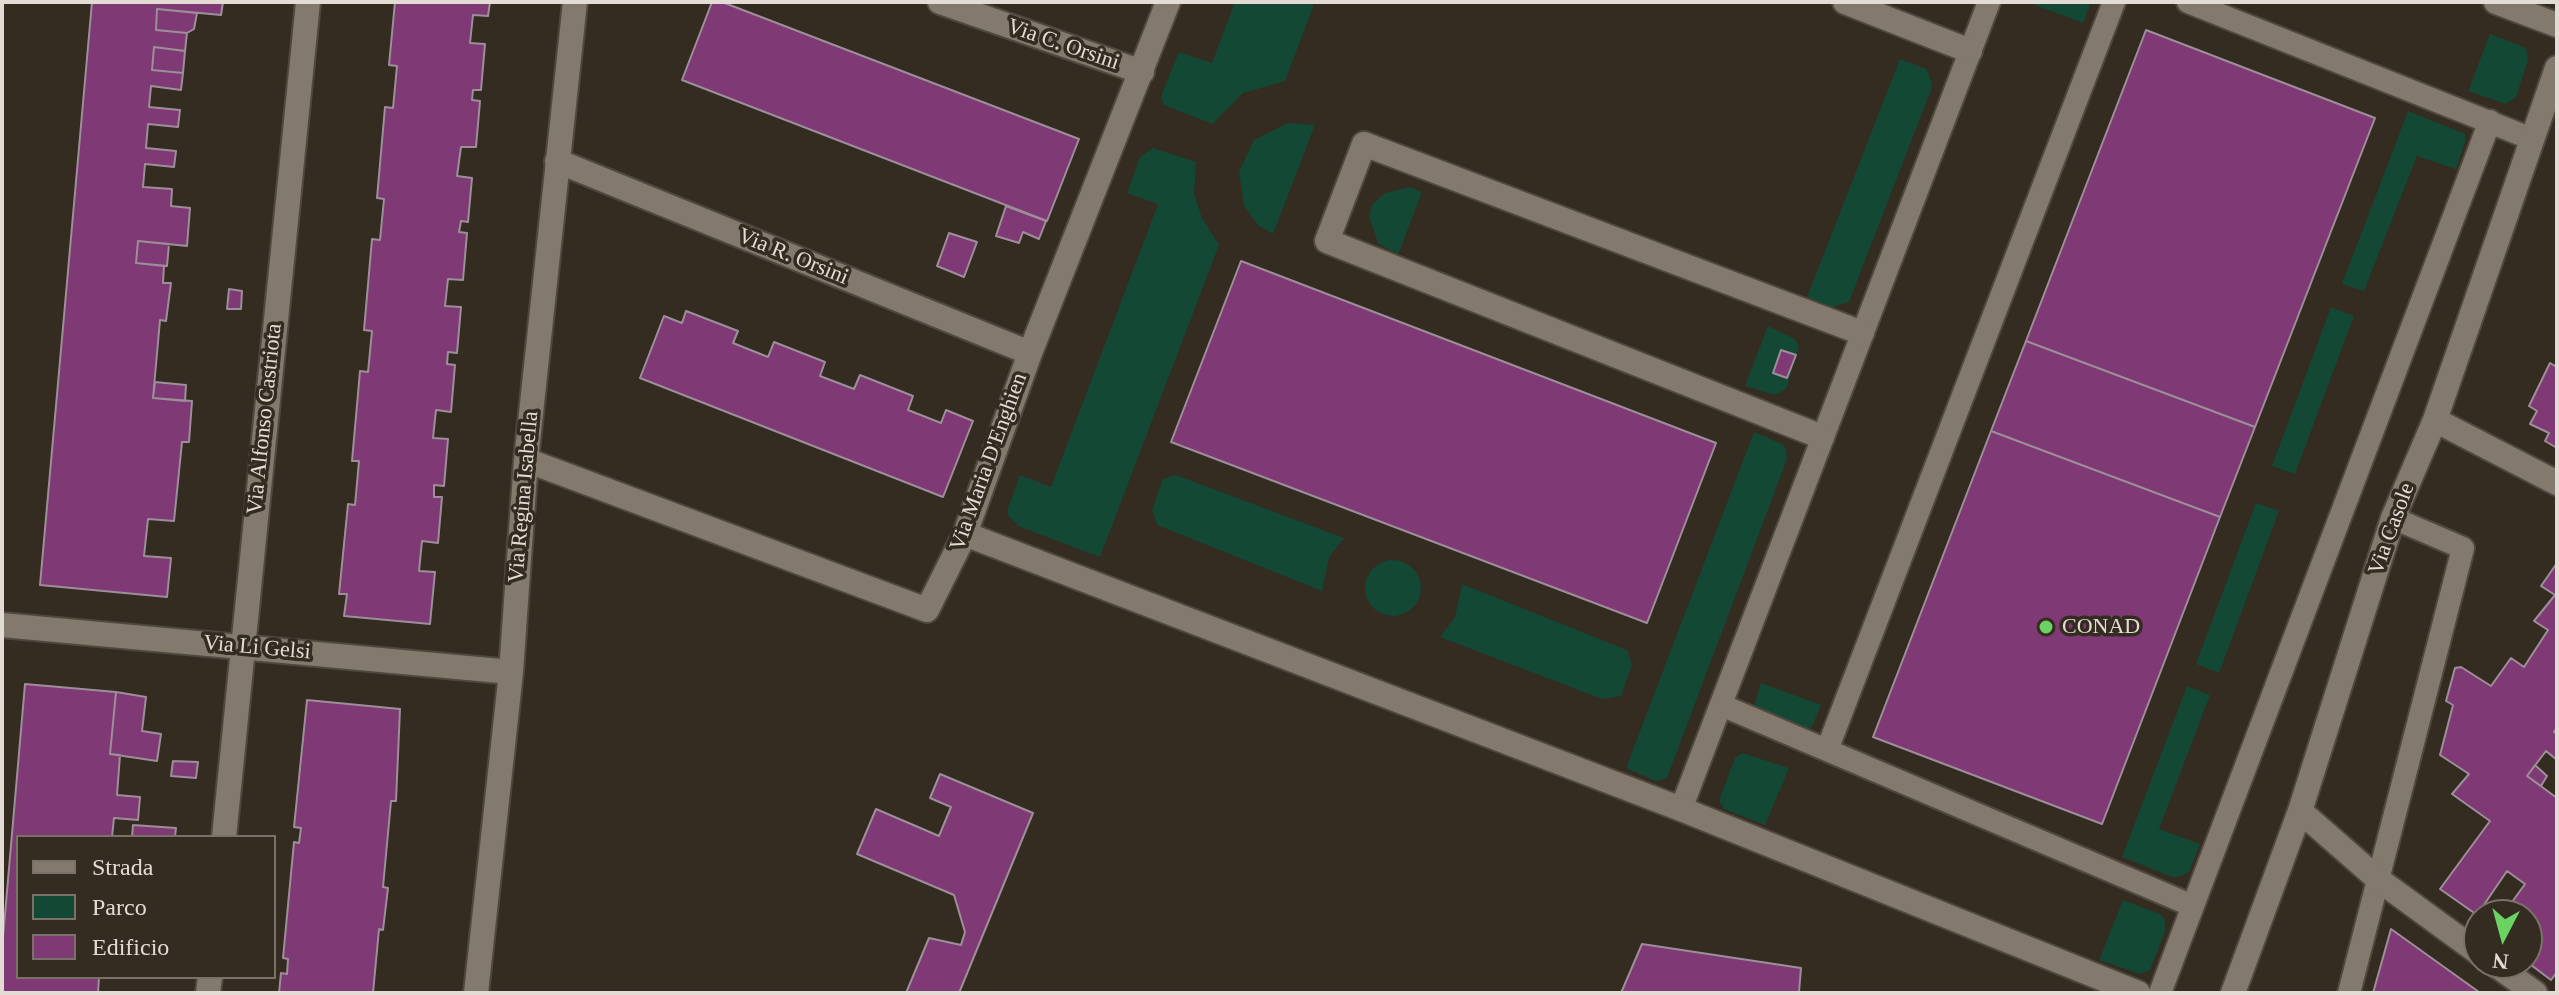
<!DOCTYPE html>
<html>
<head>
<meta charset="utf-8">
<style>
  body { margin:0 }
  #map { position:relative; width:2559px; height:995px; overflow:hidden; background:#342b21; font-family:Georgia,serif }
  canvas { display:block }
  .frame { position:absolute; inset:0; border:4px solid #e2dcd5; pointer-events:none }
  .legend { position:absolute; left:16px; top:835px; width:260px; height:144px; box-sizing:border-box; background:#342b21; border:2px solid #7a7269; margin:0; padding:10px 14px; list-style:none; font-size:24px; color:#e2dcd5 }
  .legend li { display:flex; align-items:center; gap:16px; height:40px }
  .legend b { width:40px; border:2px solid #7a7269 }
  .north { position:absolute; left:2463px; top:899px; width:80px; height:80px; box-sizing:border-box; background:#342b21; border:2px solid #7a7269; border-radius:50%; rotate:186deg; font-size:22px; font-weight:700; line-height:32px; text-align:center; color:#e2dcd5 }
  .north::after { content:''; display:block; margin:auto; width:28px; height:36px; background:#6ad363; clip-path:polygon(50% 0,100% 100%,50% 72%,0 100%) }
</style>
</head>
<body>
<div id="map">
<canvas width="2559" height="995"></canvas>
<div class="frame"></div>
<ul class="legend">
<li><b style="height:10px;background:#83796d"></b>Strada</li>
<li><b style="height:22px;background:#134835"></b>Parco</li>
<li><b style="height:22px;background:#7f3974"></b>Edificio</li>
</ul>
<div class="north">N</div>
</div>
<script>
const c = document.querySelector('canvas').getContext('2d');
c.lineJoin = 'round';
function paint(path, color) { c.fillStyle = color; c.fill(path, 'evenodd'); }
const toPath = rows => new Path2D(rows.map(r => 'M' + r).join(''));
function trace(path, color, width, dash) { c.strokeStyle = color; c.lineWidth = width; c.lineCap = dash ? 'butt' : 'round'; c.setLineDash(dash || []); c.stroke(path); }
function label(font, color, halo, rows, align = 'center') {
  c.font = font + ' Georgia,serif'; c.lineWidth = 7; c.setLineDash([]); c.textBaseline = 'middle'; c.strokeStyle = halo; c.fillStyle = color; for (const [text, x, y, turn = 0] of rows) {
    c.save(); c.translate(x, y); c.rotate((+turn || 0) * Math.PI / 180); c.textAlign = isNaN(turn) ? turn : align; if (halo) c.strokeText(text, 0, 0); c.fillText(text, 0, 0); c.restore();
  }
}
paint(toPath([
  [1235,2,1315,2,1285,81,1243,93,1212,124,1164,105,1161,96,1179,52,1212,63],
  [2027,2,2091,2,2083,23],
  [2490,34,2524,47,2527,52,2528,60,2516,97,2506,104,2468,91],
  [1900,59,1926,69,1932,82,1931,90,1849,302,1832,307,1807,297],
  [2408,111,2465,134,2465,142,2456,169,2417,156,2364,291,2342,284],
  [1288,123,1315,125,1273,234,1259,226,1244,206,1239,172,1254,140],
  [1153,148,1196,162,1194,194,1202,218,1219,245,1100,557,1018,526,1008,515,1008,508,1020,475,1051,487,1158,204,1127,193,1140,157],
  [1410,187,1422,192,1398,255,1378,243,1369,216,1372,205,1385,193],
  [2331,307,2354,316,2295,474,2272,466],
  [1768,326,1795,339,1799,347,1786,389,1775,395,1745,386],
  [1754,432,1782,444,1786,449,1787,459,1667,778,1656,781,1626,768],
  [1176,475,1344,538,1329,557,1322,591,1157,525,1152,510,1163,479],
  [2256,503,2279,511,2219,673,2196,664],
  '1365 588a28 28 0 1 1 56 0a28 28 0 1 1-56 0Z',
  [1462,584,1627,650,1632,665,1621,696,1602,699,1440,637,1455,617],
  [1761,683,1821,705,1812,727,1807,729,1754,707],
  [2187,686,2210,695,2159,829,2200,844,2189,872,2175,878,2122,857],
  [1742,753,1789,768,1765,825,1724,809,1719,800,1735,758],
  [2123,900,2162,915,2165,922,2165,932,2150,970,2140,974,2099,960]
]), '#134835');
const building = toPath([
  [92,2,223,2,221,15,157,9,156,30,187,33,185,51,154,47,152,70,183,73,181,90,151,86,149,107,180,110,178,127,148,124,146,148,176,151,174,167,145,164,143,187,172,189,171,206,190,208,187,246,138,241,136,263,164,266,163,283,171,283,166,321,160,320,153,398,192,401,189,442,182,442,174,521,148,519,144,556,171,558,167,597,40,585,92,2],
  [395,2,490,2,488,16,473,15,470,43,485,44,481,90,473,90,472,100,480,101,476,147,461,147,457,176,472,178,468,222,461,221,459,232,467,233,463,280,448,279,445,306,461,307,457,353,448,352,447,364,455,365,451,412,436,410,433,438,448,439,444,486,434,485,434,497,442,497,438,543,422,541,419,571,435,572,430,624,344,616,347,594,339,594,348,504,355,505,359,461,352,461,360,371,368,372,372,331,364,330,372,239,380,240,384,199,377,198,385,107,393,108,397,66,389,65,395,2],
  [712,2,722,2,1079,139,1047,221,682,80,712,2],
  [157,9,197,13,194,29,187,33,156,30,157,9],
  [2146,30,2375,118,2255,427,2026,341,2146,30],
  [154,47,185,51,183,73,152,70,154,47],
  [1006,206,1046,221,1039,239,1023,232,1019,243,996,236,1006,206],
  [949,233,977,242,964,277,937,266,949,233],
  [138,241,169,244,167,266,136,263,138,241],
  [1241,261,1716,443,1647,623,1171,442,1241,261],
  [229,289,242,291,241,309,227,309,229,289],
  [686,311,738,331,733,343,768,357,774,342,825,362,820,376,854,389,860,375,913,396,908,410,941,423,946,410,973,421,943,497,640,378,664,316,682,323,686,311],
  [2026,341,2255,427,2220,517,1991,431,2026,341],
  [1781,350,1796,355,1787,378,1773,373,1781,350],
  [2557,362,2557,448,2545,441,2549,433,2530,424,2537,411,2529,406,2550,363,2555,366,2557,362],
  [155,382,186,385,185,401,153,398,155,382],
  [1991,431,2220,517,2102,824,1873,737,1991,431],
  [2557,563,2557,727,2554,732,2557,734,2557,760,2546,751,2527,776,2557,798,2557,972,2551,980,2527,962,2527,934,2532,927,2527,924,2527,915,2516,915,2507,909,2525,884,2507,871,2477,915,2440,889,2490,821,2452,794,2469,774,2440,755,2453,705,2446,701,2455,668,2461,667,2491,686,2511,658,2524,667,2548,630,2534,621,2555,595,2541,586,2557,563],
  [25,684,116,692,110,754,120,755,117,795,140,797,138,820,114,818,112,837,18,837,18,977,99,977,98,993,2,993,2,949,25,684],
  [116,692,146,697,142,731,161,734,157,761,110,754,116,692],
  [307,700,400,709,396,801,391,801,383,887,388,888,383,930,379,929,373,993,279,993,281,973,287,974,288,959,283,958,294,842,299,843,301,828,294,827,307,700],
  [173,761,198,762,196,778,171,776,173,761],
  [2535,765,2547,776,2541,786,2527,776,2535,765],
  [940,774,1033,813,959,993,906,993,929,938,961,945,965,932,954,895,857,854,876,809,939,836,951,807,930,798,940,774],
  [133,825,176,828,175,837,132,837,133,825],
  [2391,929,2479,992,2479,993,2373,993,2391,929],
  [1642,944,1801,968,1799,992,1805,993,1621,993,1642,944]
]);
paint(building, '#7f3974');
trace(building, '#9d8f99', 2);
const lane = toPath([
  [2188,2,2532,139],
  [1721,705,2193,906],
  [1827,750,2114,2],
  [1681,809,1989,2],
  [2160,993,2490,121],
  [2349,993,2463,548,2393,518]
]);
const street = toPath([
  [940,2,1142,72],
  [1845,2,1970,51],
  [2496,2,2557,25],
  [557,161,1030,353],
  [2435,420,2557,483],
  [1822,437,1327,241,1364,144,1862,333],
  [526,460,927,610,965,534,1030,353,1168,2],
  [965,534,1681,809,2138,993],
  [2,625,511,672],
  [2300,811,2379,880,2479,953],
  [224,837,308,2],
  [2493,963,2535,993],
  [208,993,210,977],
  [476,993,511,672,526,460,575,2],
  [2233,993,2300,811,2393,518,2435,420,2557,68]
]);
trace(lane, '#4f483f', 26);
trace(street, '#4f483f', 28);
trace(lane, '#83796d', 22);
trace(street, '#83796d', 24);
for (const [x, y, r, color] of [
  [2046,627,8,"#6ad363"]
]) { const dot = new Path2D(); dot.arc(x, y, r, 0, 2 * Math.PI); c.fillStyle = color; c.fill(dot); trace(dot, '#342b21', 3); }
label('22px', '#e2dcd5', '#342b21', [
  ["Via C. Orsini",1063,45,19],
  ["Via R. Orsini",793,257,22],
  ["Via Alfonso Castriota",265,419,-84],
  ["Via Maria D'Enghien",989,462,-70],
  ["Via Regina Isabella",524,497,-85],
  ["Via Casole",2392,529,-70],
  ["Via Li Gelsi",257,648,5]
]);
label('22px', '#e2dcd5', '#342b21', [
  ["CONAD",2062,627]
], 'left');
</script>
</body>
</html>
